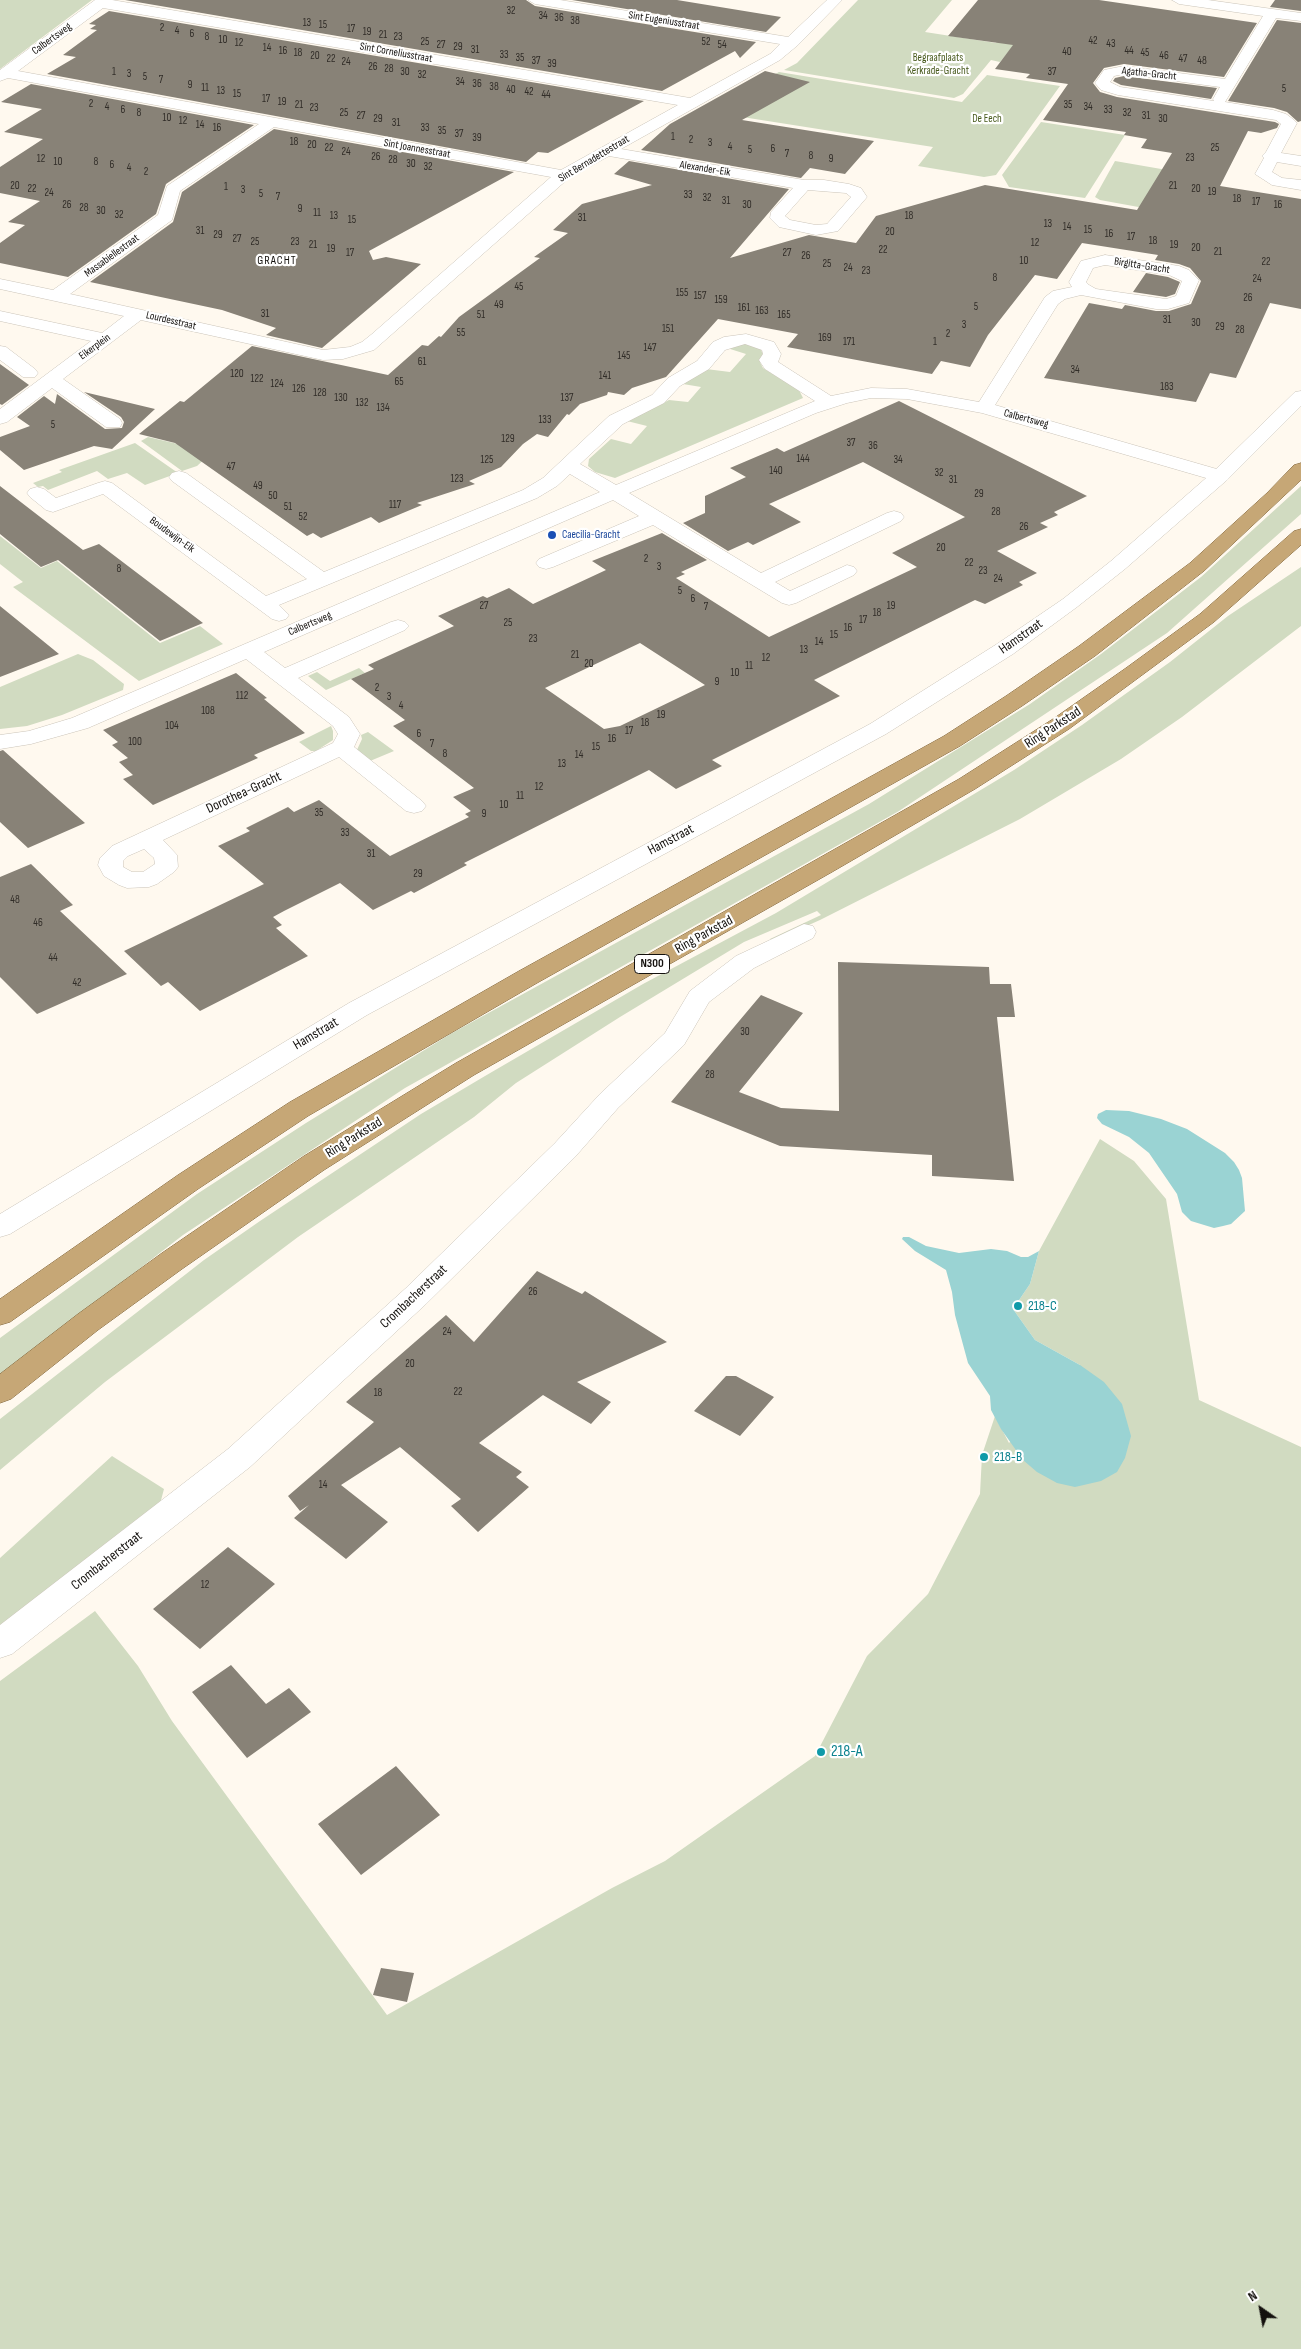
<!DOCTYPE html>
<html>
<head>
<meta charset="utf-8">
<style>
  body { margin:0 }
  #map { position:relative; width:1301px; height:2349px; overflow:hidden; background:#fff9ef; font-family:"Sofia Sans Condensed",sans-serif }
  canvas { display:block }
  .north { position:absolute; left:1236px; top:2284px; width:50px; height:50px; -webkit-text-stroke:4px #fff; paint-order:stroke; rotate:327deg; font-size:14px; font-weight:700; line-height:20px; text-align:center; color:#14110e }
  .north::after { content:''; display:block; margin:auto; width:18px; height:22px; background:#14110e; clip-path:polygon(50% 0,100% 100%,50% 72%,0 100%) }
</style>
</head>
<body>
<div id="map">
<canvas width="1301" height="2349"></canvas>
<div class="north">N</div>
</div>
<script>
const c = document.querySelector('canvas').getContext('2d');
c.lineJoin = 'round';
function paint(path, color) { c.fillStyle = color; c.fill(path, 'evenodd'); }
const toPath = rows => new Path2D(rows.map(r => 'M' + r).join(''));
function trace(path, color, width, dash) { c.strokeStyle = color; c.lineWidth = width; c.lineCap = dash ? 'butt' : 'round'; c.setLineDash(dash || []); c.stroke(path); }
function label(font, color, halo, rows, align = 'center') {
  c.font = font + ' "Sofia Sans Condensed",sans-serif'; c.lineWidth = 4.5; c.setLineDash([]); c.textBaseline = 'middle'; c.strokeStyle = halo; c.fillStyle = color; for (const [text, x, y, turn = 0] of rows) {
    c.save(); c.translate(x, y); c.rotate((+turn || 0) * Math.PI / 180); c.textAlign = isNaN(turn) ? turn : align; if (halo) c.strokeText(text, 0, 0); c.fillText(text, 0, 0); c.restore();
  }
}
paint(toPath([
  [0,0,92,0,0,69],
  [858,0,952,0,925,32,996,43,1017,15,1021,36,1000,62,991,60,963,94,954,98,784,70,797,63],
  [779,72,962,102,987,75,1060,86,996,175,984,177,918,166,933,147,704,111],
  [1041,122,1125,135,1085,198,1009,187,1002,175],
  [1115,161,1167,170,1144,208,1100,200,1095,197],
  [743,343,760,348,763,354,760,362,763,368,799,390,803,398,615,478,595,472,588,466,589,459,611,439,631,444,647,426,627,421,669,400,688,402,701,387,683,384,706,369,730,372,746,354,727,348],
  [148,437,212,452,197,466,182,471,141,441],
  [135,443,178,473,145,485,127,473,108,479,97,471,48,490,43,486,38,487,33,483,62,472,59,470],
  [1301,486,1301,514,1167,633,899,811,405,1088,183,1235,0,1377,0,1338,197,1194,306,1123,452,1033,869,804,1030,704,1101,654,1201,577],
  [0,536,41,568,57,561,160,643,200,626,223,644,139,681,13,587,23,582,0,564],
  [1301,567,1301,626,1182,717,1121,759,1020,819,820,920,773,941,770,939,821,915,817,911,744,942,620,1017,516,1083,474,1117,298,1237,105,1382,0,1470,0,1419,204,1260,260,1221,421,1114,485,1076,643,984,776,913,1014,770,1082,725,1170,662,1228,616],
  [78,654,93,660,124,684,123,690,62,715,27,726,0,729,0,687],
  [359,668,365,673,326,690,308,676,317,672,330,681],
  [331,726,333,731,333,740,316,751,311,751,299,742],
  [368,732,394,751,370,761,356,752,362,739,361,735],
  [1100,1139,1134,1161,1166,1199,1199,1400,1301,1447,1301,2349,0,2349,0,1681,95,1611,138,1666,172,1721,387,2015,612,1888,665,1861,815,1756,867,1656,928,1594,980,1494,982,1455,995,1416,1009,1443,1080,1365,1035,1340,1013,1309,1030,1284,1039,1251],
  [112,1456,164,1489,160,1504,0,1628,0,1558]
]), '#d1dbc1');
paint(toPath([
  [1106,1110,1129,1111,1161,1119,1187,1129,1225,1153,1234,1162,1239,1170,1242,1178,1245,1211,1231,1224,1223,1226,1214,1228,1191,1221,1182,1212,1177,1194,1149,1153,1129,1137,1102,1124,1097,1118,1098,1114],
  [903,1237,909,1237,926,1246,959,1253,991,1249,1007,1251,1021,1257,1028,1257,1039,1251,1030,1284,1013,1309,1035,1340,1080,1365,1104,1382,1122,1404,1131,1436,1125,1458,1117,1472,1101,1481,1075,1487,1057,1483,1037,1472,1023,1460,1001,1429,991,1410,990,1396,968,1363,955,1315,952,1292,946,1270,915,1251,902,1239]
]), '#9ad3d3');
paint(toPath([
  [125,0,526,0,535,6,756,42,740,58,735,51,662,91],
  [572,0,677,0,781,17,766,32],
  [978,0,1099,0,1257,23,1224,77,1124,64,1104,68,1093,83,1100,92,1117,97,1275,122,1279,124,1277,128,1261,133,1248,131,1220,186,1301,199,1301,309,1270,303,1236,378,1210,373,1196,402,1044,378,1089,303,1122,309,1125,305,1156,311,1169,311,1191,304,1201,281,1190,268,1179,264,1155,260,1158,255,1082,243,1057,279,1035,275,988,335,970,367,941,361,932,374,787,347,798,334,718,319,666,377,632,388,624,395,608,392,607,395,580,404,569,415,567,414,548,437,537,434,523,444,501,467,469,481,475,484,417,503,422,505,379,523,371,517,321,538,313,533,307,536,175,443,139,434,180,401,184,402,252,346,388,375,422,345,428,346,439,336,441,337,459,317,540,258,534,257,568,233,553,230,582,204,652,185,614,174,629,161,789,189,730,258,809,235,856,243,876,216,985,185,1137,210,1172,153,1141,148,1147,139,1124,135,1126,132,1043,120,1068,84,1026,78,1030,74,995,69,1013,45,948,36],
  [1275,0,1301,0,1301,11,1270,7],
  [109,11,644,101,548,153,538,152,526,162,47,74,76,57,63,55,97,30,90,29,96,25,89,24],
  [1277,20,1301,23,1301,121,1298,122,1287,112,1274,108,1228,101],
  [765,71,810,82,742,120,874,141,845,174,810,168,801,178,641,150,670,124],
  [1124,76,1217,88,1211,99,1121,85,1113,81,1115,78],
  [31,84,254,125,166,184,156,214,68,277,0,263,0,243,25,225,8,222,40,201,0,193,0,167,43,139,4,132,42,109,1,102],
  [274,129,514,172,369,251,373,260,386,257,421,264,322,348,266,335,276,328,222,310,90,282,173,222,182,192],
  [1146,273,1168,277,1180,282,1175,294,1166,297,1133,292],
  [0,364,29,385,2,405,0,404],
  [84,392,155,409,112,449,94,446,24,470,0,450,0,437,30,426,17,417,44,396,55,404,57,394,105,429,122,428,124,422,121,417],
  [899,401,1087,496,1054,512,1058,515,1040,523,1048,527,997,551,1037,573,1019,582,1023,585,985,604,975,600,814,680,840,696,712,760,722,766,676,789,649,770,464,863,467,865,414,893,411,891,373,910,340,883,284,911,273,917,282,925,276,928,308,956,200,1011,168,982,161,986,124,951,264,884,218,846,250,831,246,828,288,807,294,812,319,800,390,856,469,817,465,814,471,811,453,797,474,788,393,726,405,720,351,679,374,669,368,665,454,626,438,616,483,596,487,598,509,588,533,604,606,570,592,561,662,533,707,560,681,572,685,574,676,578,769,637,917,567,892,553,965,517,863,462,769,504,801,522,753,545,748,542,728,551,683,523,705,513,705,496,746,477,730,468,777,448,784,452],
  [640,643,705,685,620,726,604,729,545,688],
  [0,486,83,550,99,544,203,623,160,641,58,560,41,567,0,534],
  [0,606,59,654,0,677],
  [236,673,267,698,264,699,305,733,254,755,258,758,153,805,123,779,133,775,119,762,128,758,112,745,118,742,103,730],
  [3,750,51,793,85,823,28,848,0,822,0,751],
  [31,864,73,905,60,911,127,974,37,1014,0,977,0,877],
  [838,962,989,967,990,984,1011,984,1015,1017,997,1017,1014,1181,932,1176,932,1155,780,1146,671,1102,761,995,803,1013,739,1092,781,1108,839,1111],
  [537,1271,582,1294,585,1291,667,1342,577,1382,611,1402,591,1424,543,1395,479,1443,522,1472,516,1477,529,1487,478,1532,451,1506,461,1499,400,1447,341,1485,388,1522,346,1559,294,1518,309,1505,300,1511,288,1496,374,1422,346,1402,446,1315,474,1342],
  [726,1376,736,1376,774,1397,740,1436,694,1411],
  [228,1547,275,1584,200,1649,153,1609],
  [231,1665,266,1704,289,1688,311,1712,247,1758,192,1692],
  [396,1766,440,1815,361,1875,318,1824],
  [381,1968,414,1973,407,2002,373,1995]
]), '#888277');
const minor = toPath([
  [95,0,112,0,690,98,770,54,780,44,535,4,528,0,560,0,788,37,827,0,842,0,798,45,780,60,621,149,804,180,824,180,849,184,861,188,867,197,838,231,816,235,779,227,770,218,771,212,793,188,609,156,569,178,374,350,343,359,323,360,141,320,63,379,120,419,122,423,120,427,106,427,52,388,7,422,0,424,0,409,91,341,0,321,0,311,102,333,124,316,0,289,0,279,53,290,158,215,167,186,259,124,8,78,0,81,0,70,95,0],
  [103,8,678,105,561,170,18,71,103,8],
  [274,127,551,177,372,334,362,342,350,347,323,350,70,294,172,220,180,191,274,127],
  [808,190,846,193,851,197,827,224,816,225,790,220,785,216,808,190],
  [1172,0,1208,0,1301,13,1301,21,1276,18,1225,102,1273,110,1286,114,1294,120,1297,123,1281,153,1301,156,1301,166,1277,162,1272,172,1282,178,1301,180,1301,190,1272,185,1255,174,1264,158,1262,156,1266,152,1281,124,1276,120,1118,95,1101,90,1095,83,1104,70,1124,66,1225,79,1263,16,1179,4,1172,0],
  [1124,74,1220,87,1213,99,1214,101,1120,87,1110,82,1114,76,1124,74],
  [1105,255,1179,266,1189,270,1199,280,1189,303,1168,309,1156,309,1081,295,1065,299,1058,304,995,405,1227,472,1230,476,1227,480,1220,482,1213,480,982,413,907,399,871,398,847,403,816,413,629,493,761,573,887,513,894,511,901,513,904,517,901,521,775,582,790,591,847,565,854,567,857,571,854,575,796,603,789,605,782,603,653,525,553,567,546,569,539,567,536,563,539,559,639,516,613,500,264,652,285,668,391,622,398,620,405,622,409,626,405,630,298,678,349,717,360,734,354,747,422,801,426,806,422,811,414,813,406,811,339,757,163,840,177,855,178,867,174,872,157,884,149,887,127,888,119,885,104,876,98,865,100,858,112,846,333,743,338,734,333,726,246,659,88,728,31,744,0,749,0,735,29,731,72,718,600,492,570,474,557,486,537,498,279,605,289,615,286,619,279,621,272,619,103,494,53,512,46,510,30,497,27,493,30,489,37,487,44,489,56,498,98,483,105,481,112,483,266,596,307,579,172,481,169,477,172,473,179,471,186,473,324,572,523,490,543,478,609,416,652,395,668,378,697,361,713,342,724,337,746,334,774,342,781,354,778,362,831,396,871,388,907,389,979,402,1045,297,1053,291,1072,287,1069,282,1081,261,1105,255],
  [1105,265,1169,275,1182,281,1176,296,1166,299,1096,289,1089,285,1086,282,1093,268,1105,265],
  [745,344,762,350,763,354,759,360,765,369,815,401,616,485,580,464,623,424,664,403,680,386,709,369,725,350,745,344],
  [144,849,154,858,155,864,143,872,132,872,123,867,123,861,128,856,144,849],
  [0,346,6,347,35,369,38,373,35,377,23,377,0,360,0,346],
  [804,924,813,926,816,932,813,938,754,968,709,1002,684,1045,618,1108,575,1157,426,1304,250,1467,12,1654,0,1658,0,1625,228,1449,406,1288,555,1143,600,1094,665,1033,690,991,736,956,804,924]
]);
const tertiary = toPath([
  [1301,391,1301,406,1227,480,1125,569,1077,607,1013,654,886,734,367,1015,10,1234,0,1237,0,1214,349,1003,870,724,997,644,1063,599,1111,561,1213,472,1295,392,1301,391]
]);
const trunk = toPath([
  [1301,463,1301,480,1204,571,1095,656,1022,706,960,746,537,983,308,1116,198,1189,10,1322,0,1325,0,1299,178,1175,290,1102,519,971,944,736,1006,696,1079,646,1190,563,1267,493,1294,465,1301,463],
  [1301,529,1301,545,1214,622,1069,729,975,789,832,872,474,1075,324,1170,182,1269,98,1330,11,1399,0,1403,0,1374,78,1314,162,1253,304,1156,456,1063,959,779,1053,719,1126,668,1200,614,1294,531,1301,529]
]);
trace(minor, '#cbc4b9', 1);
trace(tertiary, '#cbc4b9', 1);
trace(trunk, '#7f643b', 1);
paint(minor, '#fff');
paint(tertiary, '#fff');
paint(trunk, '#c6a776');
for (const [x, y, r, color] of [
  [552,535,5,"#1a4fb4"],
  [1018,1306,5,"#0f9aa8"],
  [984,1457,5,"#0f9aa8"],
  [821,1752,5,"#0f9aa8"]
]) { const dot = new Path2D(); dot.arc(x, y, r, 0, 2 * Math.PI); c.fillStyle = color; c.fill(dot); trace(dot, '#fff', 2); }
label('11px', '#312d28', null, [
  ["32",511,11],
  ["34",543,16],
  ["36",559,18],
  ["38",575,21],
  ["13",307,23],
  ["15",323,25],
  ["2",162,28],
  ["17",351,29],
  ["4",177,31],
  ["19",367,32],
  ["6",192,34],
  ["21",383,35],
  ["8",207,37],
  ["23",398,37],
  ["10",223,40],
  ["42",1093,41],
  ["25",425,42],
  ["52",706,42],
  ["12",239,43],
  ["43",1111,44],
  ["27",441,45],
  ["54",722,45],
  ["29",458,47],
  ["14",267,48],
  ["31",475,50],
  ["16",283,51],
  ["44",1129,51],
  ["40",1067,52],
  ["18",298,53],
  ["45",1145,53],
  ["33",504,55],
  ["20",315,56],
  ["46",1164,56],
  ["35",520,58],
  ["22",331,59],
  ["47",1183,59],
  ["37",536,61],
  ["48",1202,61],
  ["24",346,62],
  ["39",552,64],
  ["26",373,67],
  ["28",389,69],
  ["1",114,72],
  ["30",405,72],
  ["37",1052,72],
  ["3",129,74],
  ["32",422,75],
  ["5",145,77],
  ["7",161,80],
  ["34",460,82],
  ["36",477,84],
  ["9",190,85],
  ["38",494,87],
  ["11",205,88],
  ["5",1284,89],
  ["40",511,90],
  ["13",221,91],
  ["42",529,92],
  ["15",237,94],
  ["44",546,95],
  ["17",266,99],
  ["19",282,102],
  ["2",91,104],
  ["21",299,105],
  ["35",1068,105],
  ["4",107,107],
  ["34",1088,107],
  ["23",314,108],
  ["6",123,110],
  ["33",1108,110],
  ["8",139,113],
  ["25",344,113],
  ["32",1127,113],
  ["27",361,116],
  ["31",1146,116],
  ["10",167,118],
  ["29",378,119],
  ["30",1163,119],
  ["12",183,121],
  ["31",396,123],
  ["14",200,125],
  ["16",217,128],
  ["33",425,128],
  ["35",442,131],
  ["37",459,134],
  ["1",673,137],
  ["39",477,138],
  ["2",691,140],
  ["18",294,142],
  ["3",710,143],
  ["20",312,145],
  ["4",730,147],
  ["22",329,148],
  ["25",1215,148],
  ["6",773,149],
  ["5",750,150],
  ["24",346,152],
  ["7",787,154],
  ["8",811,156],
  ["26",376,157],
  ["23",1190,158],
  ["12",41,159],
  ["9",831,159],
  ["28",393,160],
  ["10",58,162],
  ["8",96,162],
  ["30",411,164],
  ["6",112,165],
  ["32",428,167],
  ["4",129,168],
  ["2",146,172],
  ["20",15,186],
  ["21",1173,186],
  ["1",226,187],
  ["22",32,189],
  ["20",1196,189],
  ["3",243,190],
  ["19",1212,192],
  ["24",49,193],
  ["5",261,194],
  ["33",688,195],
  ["7",278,197],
  ["32",707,198],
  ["18",1237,199],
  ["31",726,201],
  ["17",1256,202],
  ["26",67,205],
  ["30",747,205],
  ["16",1278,205],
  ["28",84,208],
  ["9",300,209],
  ["30",101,211],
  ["11",317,213],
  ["32",119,215],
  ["13",334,216],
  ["18",909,216],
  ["31",582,218],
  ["15",352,220],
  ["13",1048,224],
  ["14",1067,227],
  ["15",1088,230],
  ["31",200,231],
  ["20",890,232],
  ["16",1109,234],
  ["29",218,235],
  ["17",1131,237],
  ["27",237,239],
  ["18",1153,241],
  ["25",255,242],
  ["23",295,242],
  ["12",1035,243],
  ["21",313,245],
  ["19",1174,245],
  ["20",1196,248],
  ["19",331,249],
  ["22",883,250],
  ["21",1218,252],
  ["17",350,253],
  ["27",787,253],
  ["26",806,256],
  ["10",1024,261],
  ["22",1266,262],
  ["25",827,264],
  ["24",848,268],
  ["23",866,271],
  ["8",995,278],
  ["24",1257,279],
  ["45",519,287],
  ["155",682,293],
  ["157",700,296],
  ["26",1248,298],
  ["159",721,300],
  ["49",499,305],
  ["5",976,307],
  ["161",744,308],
  ["163",762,311],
  ["31",265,314],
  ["51",481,315],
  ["165",784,315],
  ["31",1167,320],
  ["30",1196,323],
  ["3",964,325],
  ["29",1220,327],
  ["151",668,329],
  ["28",1240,330],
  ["55",461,333],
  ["2",948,334],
  ["169",825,338],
  ["171",849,342],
  ["1",935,342],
  ["147",650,348],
  ["145",624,356],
  ["61",422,362],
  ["34",1075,370],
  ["120",237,374],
  ["141",605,376],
  ["122",257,379],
  ["65",399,382],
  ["124",277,384],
  ["183",1167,387],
  ["126",299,389],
  ["128",320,393],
  ["130",341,398],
  ["137",567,398],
  ["132",362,403],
  ["134",383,408],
  ["133",545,420],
  ["5",53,425],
  ["129",508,439],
  ["37",851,443],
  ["36",873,446],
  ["144",803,459],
  ["125",487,460],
  ["34",898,460],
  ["47",231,467],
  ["140",776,471],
  ["32",939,473],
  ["123",457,479],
  ["31",953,480],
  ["49",258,486],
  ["29",979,494],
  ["50",273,496],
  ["117",395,505],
  ["51",288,507],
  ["28",996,512],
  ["52",303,517],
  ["26",1024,527],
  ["20",941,548],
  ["2",646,559],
  ["22",969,563],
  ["3",659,567],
  ["8",119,569],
  ["23",983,571],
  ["24",998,579],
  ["5",680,591],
  ["6",693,599],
  ["27",484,606],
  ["19",891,606],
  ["7",706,607],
  ["18",877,613],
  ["17",863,620],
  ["25",508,623],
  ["16",848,628],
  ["15",834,635],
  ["23",533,639],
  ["14",819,642],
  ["13",804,650],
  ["21",575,655],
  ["12",766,658],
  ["20",589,664],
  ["11",749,666],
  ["10",735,673],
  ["9",717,682],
  ["2",377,688],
  ["112",242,696],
  ["3",389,697],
  ["4",401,706],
  ["108",208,711],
  ["19",661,715],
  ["18",645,723],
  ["104",172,726],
  ["17",629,731],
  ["6",419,734],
  ["16",612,739],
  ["100",135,742],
  ["7",432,744],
  ["15",596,747],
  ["8",445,754],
  ["14",579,755],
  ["13",562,764],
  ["12",539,787],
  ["11",520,796],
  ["10",504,805],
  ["35",319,813],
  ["9",484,814],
  ["33",345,833],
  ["31",371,854],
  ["29",418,874],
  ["48",15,900],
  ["46",38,923],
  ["44",53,958],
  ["42",77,983],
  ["30",745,1032],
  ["28",710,1075],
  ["26",533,1292],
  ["24",447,1332],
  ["20",410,1364],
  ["22",458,1392],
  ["18",378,1393],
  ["14",323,1485],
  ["12",205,1585]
]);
label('11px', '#14110e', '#fff', [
  ["Sint Eugeniusstraat",664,21,9],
  ["Calbertsweg",52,39,-36],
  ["Sint Corneliusstraat",396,53,10],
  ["Agatha-Gracht",1149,74,6],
  ["Sint Joannesstraat",417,149,10],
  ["Sint Bernadettestraat",594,159,-31],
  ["Alexander-Eik",705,169,9],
  ["Massabiellestraat",112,256,-36],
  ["Birgitta-Gracht",1142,266,9],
  ["Lourdesstraat",171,321,13],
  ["Eikerplein",95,347,-36],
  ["Calbertsweg",1026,419,15],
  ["Boudewijn-Eik",172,535,36],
  ["Calbertsweg",310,624,-23]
]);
label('11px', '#495b1e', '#fff', [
  ["Begraafplaats",938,58],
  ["Kerkrade-Gracht",938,71],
  ["De Eech",987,119]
]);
label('11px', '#164399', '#fff', [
  ["Caecilia-Gracht",562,535]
], 'left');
c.letterSpacing = '1px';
label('12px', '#14110e', '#fff', [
  ["GRACHT",277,261]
]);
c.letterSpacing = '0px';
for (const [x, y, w] of [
  [652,964,35]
]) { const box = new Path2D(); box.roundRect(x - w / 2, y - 9.5, w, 19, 4); c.fillStyle = '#fff'; c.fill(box); trace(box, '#14110e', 1); }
label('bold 12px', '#14110e', null, [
  ["N300",652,964]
]);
label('14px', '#14110e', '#fff', [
  ["Hamstraat",1021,637,-35],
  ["Ring Parkstad",1053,728,-33],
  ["Dorothea-Gracht",244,793,-25],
  ["Hamstraat",671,840,-28],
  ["Ring Parkstad",704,935,-29],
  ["Hamstraat",316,1034,-31],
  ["Ring Parkstad",354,1138,-32],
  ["Crombacherstraat",414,1297,-43],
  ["Crombacherstraat",107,1561,-38]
]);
label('14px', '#0d838f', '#fff', [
  ["218-C",1028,1306],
  ["218-B",994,1457]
], 'left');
label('16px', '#0d838f', '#fff', [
  ["218-A",831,1752]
], 'left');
</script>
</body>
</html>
